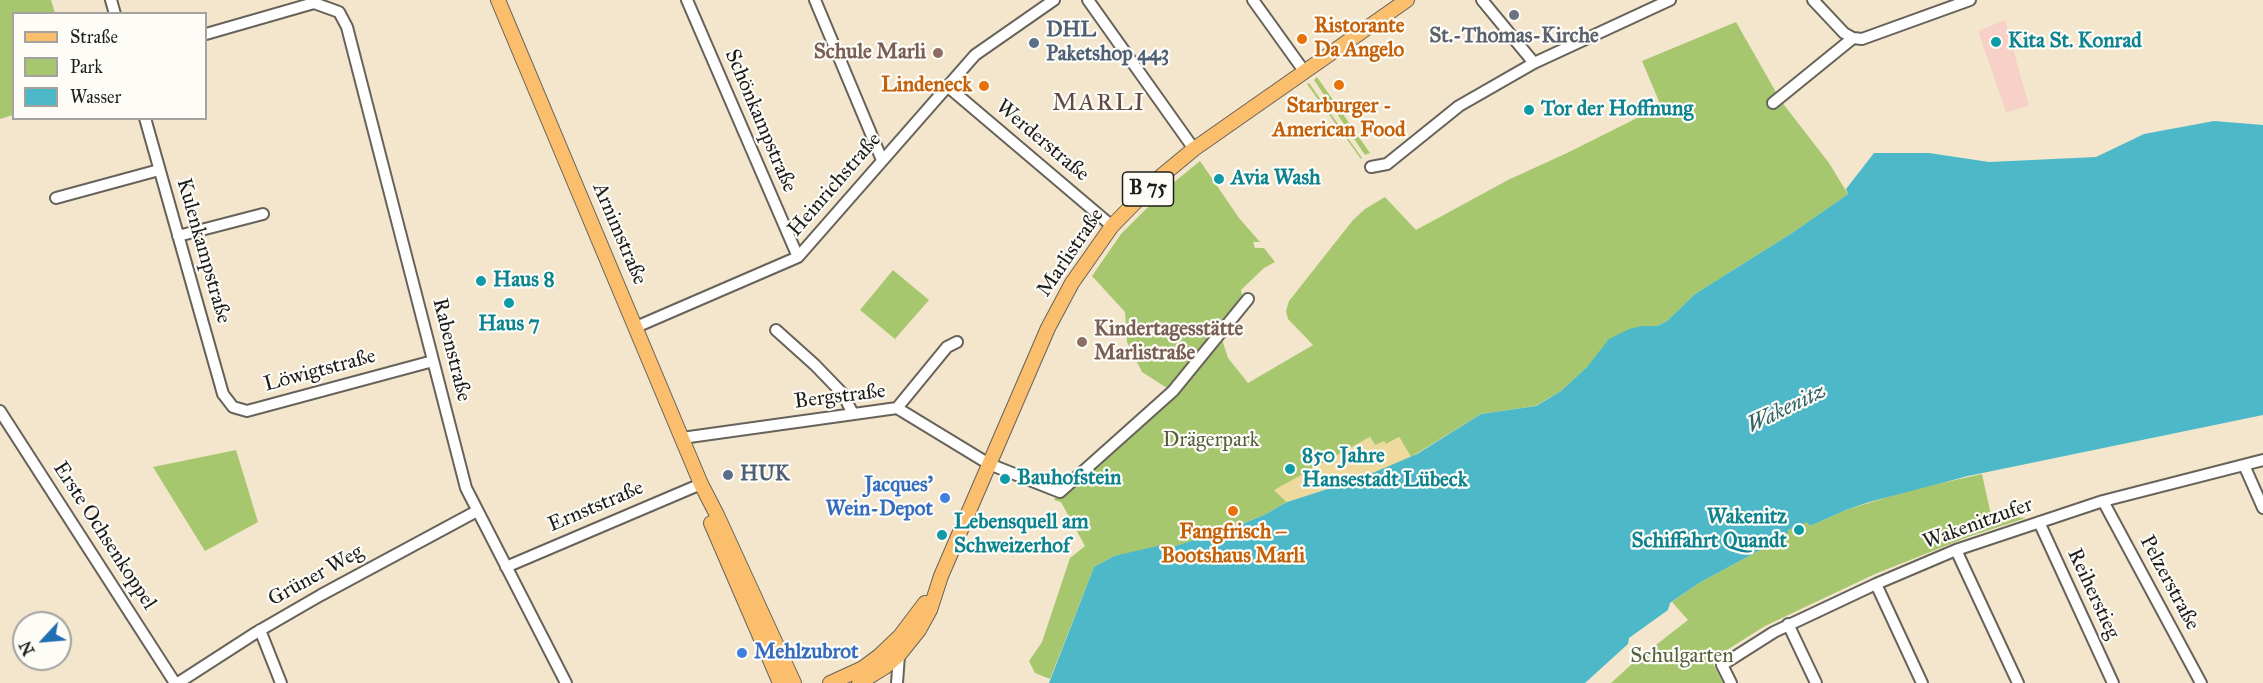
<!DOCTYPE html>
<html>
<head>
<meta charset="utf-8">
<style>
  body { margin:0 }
  #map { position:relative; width:2263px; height:683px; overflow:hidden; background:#f3e6cd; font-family:"IM FELL Great Primer",serif }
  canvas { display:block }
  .legend { position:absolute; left:12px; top:12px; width:195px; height:108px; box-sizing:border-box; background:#fdfcf7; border:2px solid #a3a29f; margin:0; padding:8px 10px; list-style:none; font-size:18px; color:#1c1c1c }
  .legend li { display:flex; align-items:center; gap:12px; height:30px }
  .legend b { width:30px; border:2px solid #a3a29f }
  .north { position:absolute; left:12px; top:611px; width:60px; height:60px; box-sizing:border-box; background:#fdfcf7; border:2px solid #a3a29f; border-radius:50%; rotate:244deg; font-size:16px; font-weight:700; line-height:24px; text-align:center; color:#1c1c1c }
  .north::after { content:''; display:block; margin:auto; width:21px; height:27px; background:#1f6fb2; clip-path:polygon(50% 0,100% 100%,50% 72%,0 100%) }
</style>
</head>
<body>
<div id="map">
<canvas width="2263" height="683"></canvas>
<ul class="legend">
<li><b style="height:8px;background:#fabe6d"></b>Straße</li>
<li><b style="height:16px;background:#a7c76f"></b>Park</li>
<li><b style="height:16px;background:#4db9c8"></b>Wasser</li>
</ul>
<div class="north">N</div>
</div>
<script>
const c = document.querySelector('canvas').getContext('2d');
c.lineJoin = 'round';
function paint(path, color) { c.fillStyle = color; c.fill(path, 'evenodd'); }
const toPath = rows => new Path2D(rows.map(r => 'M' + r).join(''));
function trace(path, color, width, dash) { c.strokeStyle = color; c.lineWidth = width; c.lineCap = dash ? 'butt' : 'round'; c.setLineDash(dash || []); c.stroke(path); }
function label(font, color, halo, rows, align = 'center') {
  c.font = font + ' "IM FELL Great Primer",serif'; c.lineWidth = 4.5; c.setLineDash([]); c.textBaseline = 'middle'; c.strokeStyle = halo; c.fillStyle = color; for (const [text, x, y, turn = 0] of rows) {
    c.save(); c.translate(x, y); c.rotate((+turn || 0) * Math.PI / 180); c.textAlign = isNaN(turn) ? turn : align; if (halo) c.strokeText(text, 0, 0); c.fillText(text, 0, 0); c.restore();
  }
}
paint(toPath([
  [2005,20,2029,106,2006,112,1978,31]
]), '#f7d1c8');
paint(toPath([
  [0,0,51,0,55,13,14,14,13,115,0,119],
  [1736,22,1781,101,1829,163,1848,194,1792,233,1695,294,1667,321,1657,326,1642,326,1587,367,1561,391,1535,406,1481,414,1411,457,1399,437,1385,445,1375,445,1370,437,1275,491,1287,502,1264,515,1213,535,1165,549,1114,556,1094,567,1050,679,1035,673,1029,661,1042,642,1070,558,1085,546,1061,502,1054,500,1062,486,1167,388,1142,372,1127,342,1125,312,1092,276,1121,234,1168,187,1200,161,1239,218,1260,242,1253,242,1255,248,1264,248,1275,262,1264,268,1241,290,1242,295,1219,330,1228,358,1248,383,1313,345,1288,319,1286,311,1289,301,1353,220,1365,209,1385,197,1416,230,1508,180,1567,153,1661,106,1642,61],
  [1317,77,1370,153,1365,155,1314,80],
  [1309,83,1362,158,1361,159,1307,84],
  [893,270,929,300,895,339,860,310],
  [236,450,258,522,205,551,153,467],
  [1982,474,1991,515,2026,518,1968,537,1875,574,1765,626,1711,660,1723,683,1611,683,1634,662,1688,620,1672,602,1699,583,1775,542,1774,539,1788,533,1788,530,1807,521,1810,526,1846,510,1910,490]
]), '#a7c76f');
paint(toPath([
  [1370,437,1375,445,1384,441,1386,444,1399,437,1411,457,1356,480,1287,502,1274,490]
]), '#eeda9e');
paint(toPath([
  [2214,121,2263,125,2263,415,1968,476,1869,502,1846,510,1810,526,1807,522,1788,530,1788,533,1774,539,1775,542,1699,583,1670,603,1668,610,1629,638,1628,644,1585,683,1049,683,1094,567,1114,556,1162,545,1166,549,1232,528,1264,515,1287,502,1356,480,1417,454,1481,414,1536,406,1561,391,1587,367,1609,339,1629,329,1642,326,1657,326,1667,321,1695,294,1792,233,1848,194,1846,189,1874,153,1929,153,1989,162,2096,157,2144,134]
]), '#4db9c8');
const minor = toPath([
  [111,0,115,14],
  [687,0,798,257],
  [815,0,882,160],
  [1088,0,1194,149],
  [1253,0,1304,71],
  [1482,0,1534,63],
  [1813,0,1844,33,1853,38],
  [206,34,314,3,339,12,347,27,466,488,566,683],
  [947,86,1112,226],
  [1773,103,1853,38,1862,39,1970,0],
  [145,118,223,394,233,407,247,411,433,361],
  [1371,167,1387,164,1459,106,1534,63,1670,0],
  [56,198,159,170],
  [178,236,263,214],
  [636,327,798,257,975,55,1054,0],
  [776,330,815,365,843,394,853,414],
  [897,408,947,347,957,342],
  [0,411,175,683],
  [682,438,897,408,989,464,1060,492,1173,391,1248,299],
  [2244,465,2263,508],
  [2103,501,2201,683],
  [2039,522,2113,683],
  [1956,550,2018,683],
  [506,567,701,484],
  [1876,584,1922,683],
  [1788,624,1816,683],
  [260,630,281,683],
  [178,683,257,632,321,595,477,511],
  [897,683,899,655],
  [1731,683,1722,665,1774,632,1876,584,1956,550,2103,501,2263,460]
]);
const major = toPath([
  [498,0,701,484,717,515,794,683],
  [711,523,780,683],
  [830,683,863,668,879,656,900,636,925,603],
  [859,683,885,667,899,655,919,630,930,610,941,576,1048,328,1072,283,1112,226,1159,178,1194,149,1407,0]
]);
trace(minor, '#67635a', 14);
trace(major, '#67635a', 16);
trace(minor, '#fff', 10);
trace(major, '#fabe6d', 14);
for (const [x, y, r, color] of [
  [1514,15,6,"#6b7280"],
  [1302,39,6,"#e8710a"],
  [1996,42,6,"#0f9aa8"],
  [1034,43,6,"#5c6f8a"],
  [938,53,6,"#8d6e63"],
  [1339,85,6,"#e8710a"],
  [984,86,6,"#e8710a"],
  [1529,110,6,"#0f9aa8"],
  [1219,179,6,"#0f9aa8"],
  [481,281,6,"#0f9aa8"],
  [509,303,6,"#0f9aa8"],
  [1082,342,6,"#8d6e63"],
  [1290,469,6,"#0f9aa8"],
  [728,475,6,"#5c6f8a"],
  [1005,479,6,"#0f9aa8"],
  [945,498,6,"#3f7fe0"],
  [1233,511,6,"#e8710a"],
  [1799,530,6,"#0f9aa8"],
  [942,535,6,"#0f9aa8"],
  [742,653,6,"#3f7fe0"]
]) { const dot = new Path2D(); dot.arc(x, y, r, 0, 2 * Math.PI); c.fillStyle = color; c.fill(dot); trace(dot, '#fdfcf7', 2); }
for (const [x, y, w] of [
  [1148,189,51]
]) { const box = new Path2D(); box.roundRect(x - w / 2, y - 17, w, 34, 4.5); c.fillStyle = '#fdfcf7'; c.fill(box); trace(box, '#1c1c1c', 1.5); }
label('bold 20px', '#1c1c1c', null, [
  ["B 75",1148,189]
]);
label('bold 21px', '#c56008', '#fdfcf7', [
  ["Ristorante",1314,27,"left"],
  ["Da Angelo",1314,51,"left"],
  ["Lindeneck",972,86,"right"],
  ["Starburger -",1339,107],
  ["American Food",1339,131],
  ["Fangfrisch –",1233,533],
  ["Bootshaus Marli",1233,557]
]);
label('bold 21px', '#4e5e75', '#fdfcf7', [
  ["DHL",1046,31],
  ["Paketshop 443",1046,55],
  ["HUK",740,475]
], 'left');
label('bold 21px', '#5b616d', '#fdfcf7', [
  ["St.-Thomas-Kirche",1514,37]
]);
label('bold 21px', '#0d838f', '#fdfcf7', [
  ["Kita St. Konrad",2008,42],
  ["Tor der Hoffnung",1541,110],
  ["Avia Wash",1231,179],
  ["Haus 8",493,281],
  ["Haus 7",509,325,"center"],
  ["850 Jahre",1302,457],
  ["Hansestadt Lübeck",1302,481],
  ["Bauhofstein",1017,479],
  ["Wakenitz",1787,518,"right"],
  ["Schiffahrt Quandt",1787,542,"right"],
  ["Lebensquell am",954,523],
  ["Schweizerhof",954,547]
], 'left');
label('bold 21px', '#785e54', '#fdfcf7', [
  ["Schule Marli",926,53],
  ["Kindertagesstätte",1094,330,"left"],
  ["Marlistraße",1094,354,"left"]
], 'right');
label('21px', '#1c1c1c', '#fdfcf7', [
  ["Schönkampstraße",760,121,67],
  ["Werderstraße",1042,141,40],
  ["Heinrichstraße",835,185,-49],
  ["Arnimstraße",619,234,67],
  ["Kulenkampstraße",203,251,74],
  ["Marlistraße",1071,253,-56],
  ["Rabenstraße",451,350,76],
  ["Löwigtstraße",320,371,-15],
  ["Bergstraße",840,397,-7],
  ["Ernststraße",596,507,-23],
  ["Wakenitzufer",1978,524,-20],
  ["Erste Ochsenkoppel",104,536,57],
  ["Grüner Weg",316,576,-29],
  ["Pelzerstraße",2169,583,62],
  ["Reiherstieg",2093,594,65]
]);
label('21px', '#54603d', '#fdfcf7', [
  ["Drägerpark",1211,441],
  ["Schulgarten",1682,657]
]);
label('bold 21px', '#366cbe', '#fdfcf7', [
  ["Jacques'",933,486],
  ["Wein-Depot",933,510],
  ["Mehlzubrot",754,653,"left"]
], 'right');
label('italic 22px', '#326369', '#fdfcf7', [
  ["Wakenitz",1787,409,-26]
]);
c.letterSpacing = '1.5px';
label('24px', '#614945', '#fdfcf7', [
  ["MARLI",1099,104]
]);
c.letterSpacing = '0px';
</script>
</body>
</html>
